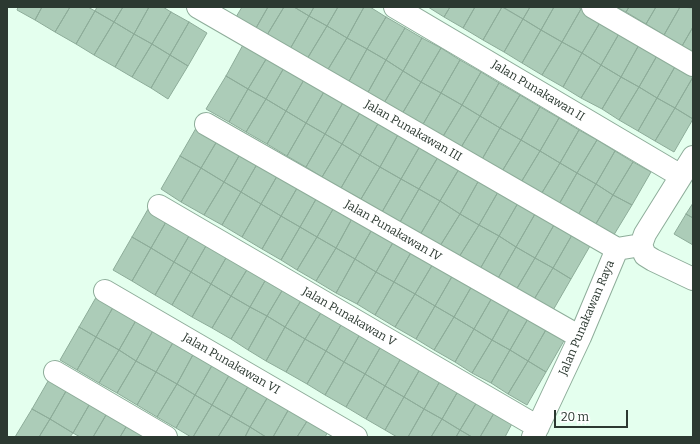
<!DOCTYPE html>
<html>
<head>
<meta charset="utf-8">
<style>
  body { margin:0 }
  #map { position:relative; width:700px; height:444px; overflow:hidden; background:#e4ffee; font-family:Bitter,serif }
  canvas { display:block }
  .frame { position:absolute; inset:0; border:8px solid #2c3931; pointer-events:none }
  .scale { position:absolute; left:554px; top:410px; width:74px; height:18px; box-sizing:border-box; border:2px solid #2c3931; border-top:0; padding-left:5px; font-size:12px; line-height:14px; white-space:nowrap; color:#2c3931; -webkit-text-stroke:3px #fff; paint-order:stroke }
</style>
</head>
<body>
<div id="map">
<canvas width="700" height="444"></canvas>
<div class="frame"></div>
<div class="scale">20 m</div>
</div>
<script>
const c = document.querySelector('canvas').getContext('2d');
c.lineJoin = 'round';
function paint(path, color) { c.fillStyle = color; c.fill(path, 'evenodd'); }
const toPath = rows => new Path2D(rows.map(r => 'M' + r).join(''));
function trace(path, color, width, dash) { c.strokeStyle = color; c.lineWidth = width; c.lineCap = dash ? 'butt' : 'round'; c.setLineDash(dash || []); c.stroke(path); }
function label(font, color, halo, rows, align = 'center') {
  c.font = font + ' Bitter,serif'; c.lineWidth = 3; c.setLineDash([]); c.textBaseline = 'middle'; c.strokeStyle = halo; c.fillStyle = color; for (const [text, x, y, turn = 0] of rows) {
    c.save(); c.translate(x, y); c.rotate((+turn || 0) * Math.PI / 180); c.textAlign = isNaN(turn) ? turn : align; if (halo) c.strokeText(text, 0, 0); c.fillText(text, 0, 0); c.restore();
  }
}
const building = toPath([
  [18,7,42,7,35,20,17,10,18,7],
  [42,7,70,7,55,32,35,20,42,7],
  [70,7,88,7,95,11,76,44,55,32,70,7],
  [97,7,123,7,114,22,95,11,97,7],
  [123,7,149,7,134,34,114,22,123,7],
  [149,7,163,7,171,12,152,44,134,34,149,7],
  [242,7,268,7,256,28,236,17,242,7],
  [268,7,284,7,267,35,256,28,268,7],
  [284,7,294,7,309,16,290,49,267,35,284,7],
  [294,7,314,7,309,16,294,7],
  [314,7,338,7,327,26,309,16,314,7],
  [338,7,364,7,347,38,327,26,338,7],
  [364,7,370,7,386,17,367,49,347,38,364,7],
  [428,7,450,7,444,17,428,7],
  [450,7,475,7,463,28,444,17,450,7],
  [475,7,502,7,483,40,463,28,475,7],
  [502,7,523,19,504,52,483,40,502,7],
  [503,7,530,7,523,19,503,7],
  [530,7,554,7,541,30,523,19,530,7],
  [554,7,578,7,581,9,562,42,541,30,554,7],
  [616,7,629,7,626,12,616,7],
  [629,7,656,7,646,24,626,12,629,7],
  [656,7,680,7,664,35,646,24,656,7],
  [680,7,693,8,693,27,682,46,664,35,680,7],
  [581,9,601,21,582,53,562,42,581,9],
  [95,11,114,22,94,55,76,44,95,11],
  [171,12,189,22,170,55,152,44,171,12],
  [309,16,327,26,307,59,290,49,309,16],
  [386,17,405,28,386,60,367,49,386,17],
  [523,19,541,30,522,63,504,52,523,19],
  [601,21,620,32,601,65,582,53,601,21],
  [114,22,134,34,115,67,94,55,114,22],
  [189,22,207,33,188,66,170,55,189,22],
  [327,26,347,38,327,71,307,59,327,26],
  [693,27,693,52,682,46,693,27],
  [405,28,422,38,403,71,386,60,405,28],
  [541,30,562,42,542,75,522,63,541,30],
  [620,32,640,43,621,77,601,65,620,32],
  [134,34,152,44,132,77,115,67,134,34],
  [347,38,367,49,348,83,327,71,347,38],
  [422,38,441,48,421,82,403,71,422,38],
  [562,42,582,53,563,87,542,75,562,42],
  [244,43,268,56,248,89,226,76,244,43],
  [640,43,658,54,639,87,621,77,640,43],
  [152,44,170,55,151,88,132,77,152,44],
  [441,48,460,60,441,93,421,82,441,48],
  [367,49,386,60,367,94,348,83,367,49],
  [582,53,601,65,581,98,563,87,582,53],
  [658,54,676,65,657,98,639,87,658,54],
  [170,55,188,66,168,99,151,88,170,55],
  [268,56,285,66,266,99,248,89,268,56],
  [386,60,403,71,384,103,367,94,386,60],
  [460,60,481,72,462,105,441,93,460,60],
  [601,65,621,77,602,109,581,98,601,65],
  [676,65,693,75,693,77,675,108,657,98,676,65],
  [285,66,305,78,286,111,266,99,285,66],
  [403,71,421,82,402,114,384,103,403,71],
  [481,72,499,83,480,116,462,105,481,72],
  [226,76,248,89,229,122,206,109,226,76],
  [621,77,639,87,619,120,602,109,621,77],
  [693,77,693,119,675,108,693,77],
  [305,78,325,90,306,123,286,111,305,78],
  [421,82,441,93,422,126,402,114,421,82],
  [499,83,520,95,500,128,480,116,499,83],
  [639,87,657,98,638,131,619,120,639,87],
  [248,89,266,99,246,132,229,122,248,89],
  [325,90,344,101,325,134,306,123,325,90],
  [441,93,462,105,442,138,422,126,441,93],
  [520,95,540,107,521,140,500,128,520,95],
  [657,98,675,108,655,141,638,131,657,98],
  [266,99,286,111,267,144,246,132,266,99],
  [344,101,361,111,342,144,325,134,344,101],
  [462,105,480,116,460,149,442,138,462,105],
  [540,107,559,118,540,151,521,140,540,107],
  [675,108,693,119,674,152,655,141,675,108],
  [286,111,306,123,287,156,267,144,286,111],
  [361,111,379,122,360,155,342,144,361,111],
  [480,116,500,128,481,161,460,149,480,116],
  [559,118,579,130,560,163,540,151,559,118],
  [379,122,399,133,380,167,360,155,379,122],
  [199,123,220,136,201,168,180,156,199,123],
  [306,123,325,134,306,167,287,156,306,123],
  [500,128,521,140,501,173,481,161,500,128],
  [579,130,597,140,577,173,560,163,579,130],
  [399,133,420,146,401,179,380,167,399,133],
  [325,134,342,144,322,177,306,167,325,134],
  [220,136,243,149,224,182,201,168,220,136],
  [521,140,540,151,520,184,501,173,521,140],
  [597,140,615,151,596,184,577,173,597,140],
  [342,144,360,155,341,188,322,177,342,144],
  [420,146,438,157,419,189,401,179,420,146],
  [243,149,260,159,241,192,224,182,243,149],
  [540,151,560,163,540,196,520,184,540,151],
  [615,151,633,162,613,195,596,184,615,151],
  [360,155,380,167,361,199,341,188,360,155],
  [180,156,201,168,181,202,161,189,180,156],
  [438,157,459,169,440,201,419,189,438,157],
  [260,159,280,171,261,204,241,192,260,159],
  [633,162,651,172,632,205,613,195,633,162],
  [560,163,577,173,558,206,540,196,560,163],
  [380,167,401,179,382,212,361,199,380,167],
  [201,168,224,182,204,215,181,202,201,168],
  [459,169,479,180,460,214,440,201,459,169],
  [280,171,300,183,281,216,261,204,280,171],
  [577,173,596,184,577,217,558,206,577,173],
  [401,179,419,189,400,222,382,212,401,179],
  [479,180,498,192,479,225,460,214,479,180],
  [224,182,241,192,222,225,204,215,224,182],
  [300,183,319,194,300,227,281,216,300,183],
  [596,184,613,195,594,227,577,217,596,184],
  [419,189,440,201,420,235,400,222,419,189],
  [241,192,261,204,242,237,222,225,241,192],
  [498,192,518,203,499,236,479,225,498,192],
  [319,194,336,204,317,237,300,227,319,194],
  [613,195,632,205,612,238,594,227,613,195],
  [440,201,460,214,440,246,420,235,440,201],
  [518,203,535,214,516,247,499,236,518,203],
  [693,203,693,218,686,214,693,203],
  [151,204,170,215,151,248,132,237,151,204],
  [261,204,281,216,262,249,242,237,261,204],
  [336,204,354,215,336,248,317,237,336,204],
  [460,214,479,225,459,257,440,246,460,214],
  [535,214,554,225,535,258,516,247,535,214],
  [686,214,693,218,693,245,674,234,686,214],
  [170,215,193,229,174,262,151,248,170,215],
  [354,215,374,226,355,259,336,248,354,215],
  [281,216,300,227,281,260,262,249,281,216],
  [479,225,499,236,480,269,459,257,479,225],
  [554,225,572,235,553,268,535,258,554,225],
  [374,226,395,239,376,272,355,259,374,226],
  [300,227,317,237,297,270,281,260,300,227],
  [193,229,210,239,191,272,174,262,193,229],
  [572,235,590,246,571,279,553,268,572,235],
  [499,236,516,247,497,280,480,269,499,236],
  [132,237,151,248,132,281,113,270,132,237],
  [317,237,336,248,316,281,297,270,317,237],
  [210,239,230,251,211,284,191,272,210,239],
  [395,239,413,249,394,282,376,272,395,239],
  [516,247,535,258,516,290,497,280,516,247],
  [151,248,174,262,155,295,132,281,151,248],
  [336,248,355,259,336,293,316,281,336,248],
  [413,249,434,262,415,294,394,282,413,249],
  [230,251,251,263,231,296,211,284,230,251],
  [535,258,553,268,533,301,516,290,535,258],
  [355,259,376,272,357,304,336,293,355,259],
  [174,262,191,272,172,305,155,295,174,262],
  [434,262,454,273,435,306,415,294,434,262],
  [251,263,269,274,250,307,231,296,251,263],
  [553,268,571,279,552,312,533,301,553,268],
  [191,272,211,284,192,317,172,305,191,272],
  [376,272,394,282,375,315,357,304,376,272],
  [454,273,473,284,454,317,435,306,454,273],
  [269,274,286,284,267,316,250,307,269,274],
  [394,282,415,294,395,327,375,315,394,282],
  [211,284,231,296,212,328,192,317,211,284],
  [286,284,305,294,285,327,267,316,286,284],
  [473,284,493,296,474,329,454,317,473,284],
  [98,294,115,304,96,337,79,327,98,294],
  [305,294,325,306,305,339,285,327,305,294],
  [415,294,435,306,416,339,395,327,415,294],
  [231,296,250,307,231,339,212,328,231,296],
  [493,296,511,306,492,340,474,329,493,296],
  [115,304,138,317,119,350,96,337,115,304],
  [325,306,345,318,326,351,305,339,325,306],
  [435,306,454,317,434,350,416,339,435,306],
  [511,306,529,317,510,350,492,340,511,306],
  [250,307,267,316,248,350,231,339,250,307],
  [267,316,285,327,266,361,248,350,267,316],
  [138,317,155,327,136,361,119,350,138,317],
  [454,317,474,329,455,362,434,350,454,317],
  [529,317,547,328,528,361,510,350,529,317],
  [345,318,363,329,344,362,326,351,345,318],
  [79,327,96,337,77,370,60,360,79,327],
  [155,327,175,339,156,372,136,361,155,327],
  [285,327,305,339,286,372,266,361,285,327],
  [547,328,565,339,546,372,528,361,547,328],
  [363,329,384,341,365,374,344,362,363,329],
  [474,329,492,340,472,373,455,362,474,329],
  [96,337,119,350,99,383,77,370,96,337],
  [175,339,195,351,177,384,156,372,175,339],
  [305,339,326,351,307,384,286,372,305,339],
  [492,340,510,350,491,383,472,373,492,340],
  [384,341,404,353,385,386,365,374,384,341],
  [119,350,136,361,117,393,99,383,119,350],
  [510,350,528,361,508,394,491,383,510,350],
  [195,351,214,362,195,395,177,384,195,351],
  [326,351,344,362,325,395,307,384,326,351],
  [404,353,423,364,404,397,385,386,404,353],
  [136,361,156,372,137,405,117,393,136,361],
  [528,361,546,372,527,405,508,394,528,361],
  [214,362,231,372,212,405,195,395,214,362],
  [344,362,365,374,346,407,325,395,344,362],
  [423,364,443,376,424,409,404,397,423,364],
  [156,372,177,384,157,417,137,405,156,372],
  [231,372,250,383,231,416,212,405,231,372],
  [365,374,385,386,366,419,346,407,365,374],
  [51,376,69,386,50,419,32,409,51,376],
  [443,376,461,386,442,419,424,409,443,376],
  [250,383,269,395,250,427,231,416,250,383],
  [177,384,195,395,176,428,157,417,177,384],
  [69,386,92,400,73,433,50,419,69,386],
  [385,386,404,397,385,430,366,419,385,386],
  [461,386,480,397,460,430,442,419,461,386],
  [195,395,212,405,193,437,191,437,176,428,195,395],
  [269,395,290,407,273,437,266,437,250,427,269,395],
  [404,397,424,409,408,437,397,437,385,430,404,397],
  [480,397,497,408,480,437,472,437,460,430,480,397],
  [92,400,109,410,93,437,80,437,73,433,92,400],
  [212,405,231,416,218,437,193,437,212,405],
  [290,407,309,418,297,437,273,437,290,407],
  [497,408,515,418,505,437,480,437,497,408],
  [32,409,50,419,39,437,15,437,32,409],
  [424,409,442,419,431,437,408,437,424,409],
  [109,410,129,422,120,437,93,437,109,410],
  [231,416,250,427,245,437,218,437,231,416],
  [309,418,329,430,325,437,297,437,309,418],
  [50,419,73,433,70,437,39,437,50,419],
  [442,419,460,430,456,437,431,437,442,419],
  [129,422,147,437,120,437,129,422],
  [250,427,266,437,245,437,250,427],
  [460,430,472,437,456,437,460,430]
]);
paint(building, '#acccb8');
trace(building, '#8dac99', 1);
const minor = toPath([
  [198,7,617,249],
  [395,7,681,176],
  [593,7,693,65],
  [206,124,580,337],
  [159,206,538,427],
  [641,245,645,255,653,260,693,279],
  [105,291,356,437],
  [55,372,166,437],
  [533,437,580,337,617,249,641,245,645,234,693,157]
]);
trace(minor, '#8ead9a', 24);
trace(minor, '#fff', 22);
label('12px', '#2c3931', '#fff', [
  ["Jalan Punakawan II",538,91,31],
  ["Jalan Punakawan III",413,131,30],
  ["Jalan Punakawan IV",393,231,30],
  ["Jalan Punakawan V",349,317,30],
  ["Jalan Punakawan Raya",587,318,-67],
  ["Jalan Punakawan VI",231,364,30]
]);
</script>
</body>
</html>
